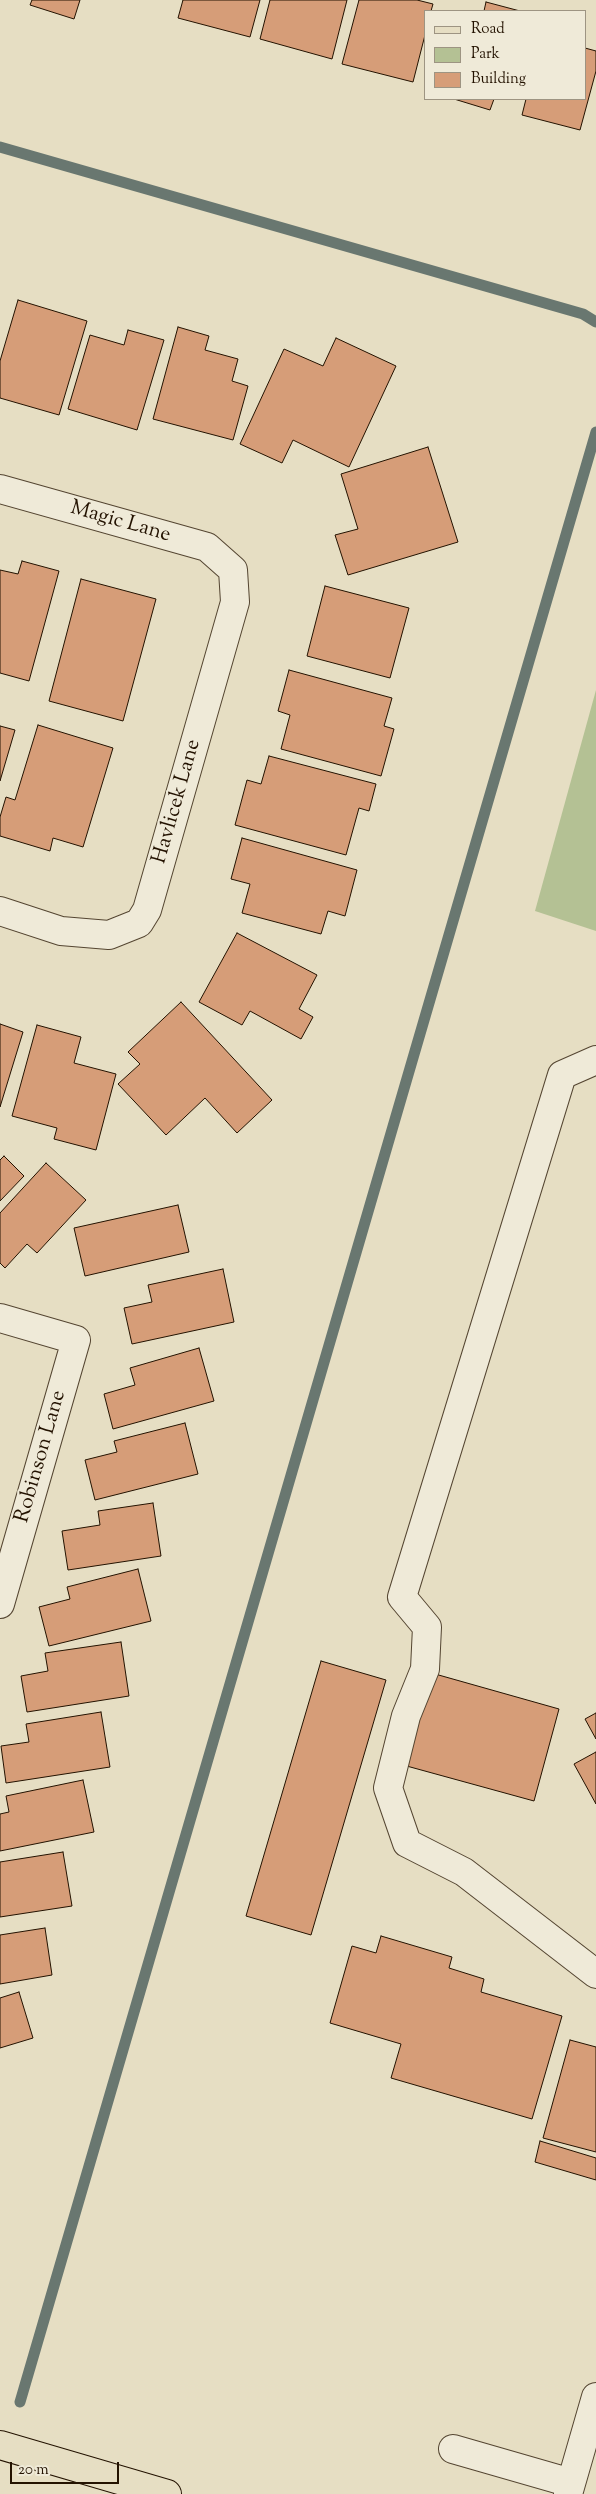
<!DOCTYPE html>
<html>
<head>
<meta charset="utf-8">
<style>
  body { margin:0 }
  #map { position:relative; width:596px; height:2494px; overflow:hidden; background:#e6dec3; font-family:"Sorts Mill Goudy",serif }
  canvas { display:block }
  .legend { position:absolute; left:424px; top:10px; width:162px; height:90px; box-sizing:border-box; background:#efead8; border:1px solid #9d9482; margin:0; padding:6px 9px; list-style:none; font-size:15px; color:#231200 }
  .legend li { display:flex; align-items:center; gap:10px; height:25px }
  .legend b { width:25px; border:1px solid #9d9482 }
  .scale { position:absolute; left:10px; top:2462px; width:109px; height:22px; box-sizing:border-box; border:2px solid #231200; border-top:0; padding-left:6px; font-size:15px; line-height:18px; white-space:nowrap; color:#231200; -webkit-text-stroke:4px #efead8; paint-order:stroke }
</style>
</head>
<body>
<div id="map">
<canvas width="596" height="2494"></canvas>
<ul class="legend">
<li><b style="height:6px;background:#e6dec3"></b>Road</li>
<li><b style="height:14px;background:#b4c194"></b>Park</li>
<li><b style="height:14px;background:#d69d78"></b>Building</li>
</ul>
<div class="scale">20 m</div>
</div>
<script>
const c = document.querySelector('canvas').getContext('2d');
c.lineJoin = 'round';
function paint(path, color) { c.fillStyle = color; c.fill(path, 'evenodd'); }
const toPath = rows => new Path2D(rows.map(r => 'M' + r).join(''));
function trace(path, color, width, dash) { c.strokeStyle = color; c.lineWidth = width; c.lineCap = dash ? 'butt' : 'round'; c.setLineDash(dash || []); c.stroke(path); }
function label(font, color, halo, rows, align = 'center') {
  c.font = font + ' "Sorts Mill Goudy",serif'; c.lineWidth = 4; c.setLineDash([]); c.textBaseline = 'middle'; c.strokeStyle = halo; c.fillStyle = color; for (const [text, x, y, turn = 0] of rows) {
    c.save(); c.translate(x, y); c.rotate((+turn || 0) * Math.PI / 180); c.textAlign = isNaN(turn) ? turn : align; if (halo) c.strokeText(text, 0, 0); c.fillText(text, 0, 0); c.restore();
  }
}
paint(toPath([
  [596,690,596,931,535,911]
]), '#b4c194');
trace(toPath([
  [0,147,583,314,596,322],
  [20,2402,596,432]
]), '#697770', 11);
const building = toPath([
  [32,0,80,0,74,19,30,5,32,0],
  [183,0,260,0,250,37,178,18,183,0],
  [270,0,347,0,332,59,260,39,270,0],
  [359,0,417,0,433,4,431,11,425,11,425,35,413,82,342,64,359,0],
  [486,2,520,11,484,11,486,2],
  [585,48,596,51,596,71,580,130,522,115,526,99,585,99,585,48],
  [454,99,494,99,490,110,454,99],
  [18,300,87,321,59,415,0,398,0,361,18,300],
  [178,327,209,336,205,350,238,359,232,381,248,386,233,440,153,419,178,327],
  [128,330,164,340,137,430,68,409,90,335,124,345,128,330],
  [336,338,396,366,349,467,293,440,282,463,240,444,284,349,323,366,336,338],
  [428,447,458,542,348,575,335,535,358,529,341,474,428,447],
  [22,561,59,571,29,681,0,673,0,570,18,574,22,561],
  [81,579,156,599,123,721,49,701,81,579],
  [325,586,409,608,390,678,307,656,325,586],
  [289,670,392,698,384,726,394,729,381,776,281,749,290,715,278,711,289,670],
  [38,725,113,748,83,847,53,838,50,851,0,836,0,817,6,797,15,800,38,725],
  [0,726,15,730,0,781,0,726],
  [269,756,376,784,369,811,359,808,346,855,235,825,247,780,261,784,269,756],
  [242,838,357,870,345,916,328,911,321,934,242,913,250,884,231,879,242,838],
  [237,933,317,975,299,1009,313,1017,301,1039,250,1011,242,1025,199,1002,237,933],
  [181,1002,272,1100,237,1133,205,1098,166,1135,118,1084,140,1064,128,1052,181,1002],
  [0,1024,23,1032,0,1107,0,1024],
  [37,1025,81,1037,74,1063,116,1074,96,1150,54,1139,57,1128,12,1116,37,1025],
  [4,1156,24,1176,0,1201,0,1160,4,1156],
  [46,1163,86,1200,37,1253,27,1244,5,1268,0,1263,0,1213,46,1163],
  [178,1205,189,1252,85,1276,74,1228,178,1205],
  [223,1269,234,1322,132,1344,124,1308,152,1302,148,1285,223,1269],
  [199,1348,214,1401,113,1429,104,1394,135,1385,130,1368,199,1348],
  [185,1423,198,1474,95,1500,85,1460,117,1452,114,1441,185,1423],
  [153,1503,161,1556,68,1570,62,1531,100,1525,98,1511,153,1503],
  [138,1569,151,1621,49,1646,39,1607,70,1599,67,1587,138,1569],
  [121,1642,129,1696,27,1712,21,1676,48,1671,45,1653,121,1642],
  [321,1661,386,1680,311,1935,246,1916,321,1661],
  [428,1672,559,1709,534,1801,403,1765,428,1672],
  [101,1712,110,1767,6,1783,1,1746,29,1742,26,1724,101,1712],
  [596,1713,596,1739,585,1719,596,1713],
  [596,1752,596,1804,574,1764,596,1752],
  [83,1780,94,1832,0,1851,0,1814,9,1812,6,1796,83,1780],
  [63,1852,72,1906,0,1917,0,1862,63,1852],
  [45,1928,52,1975,0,1984,0,1935,45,1928],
  [381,1936,452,1957,449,1968,484,1979,481,1992,562,2016,532,2119,391,2078,401,2044,330,2023,352,1946,376,1953,381,1936],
  [19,1992,33,2038,0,2048,0,1998,19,1992],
  [570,2040,596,2047,596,2152,543,2138,570,2040],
  [540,2141,596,2158,596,2180,535,2162,540,2141]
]);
paint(building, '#d69d78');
trace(building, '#231200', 1);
const minor = toPath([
  [0,489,207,547,233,570,235,602,147,910,139,923,109,935,61,931,0,911],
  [596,1060,562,1075,402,1597,427,1627,425,1669,406,1716,388,1788,407,1843,464,1872,596,1974],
  [0,1318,76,1340,0,1604],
  [453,2449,571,2483],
  [568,2494,596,2397]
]);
const major = toPath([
  [0,2445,167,2494]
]);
trace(minor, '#544531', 30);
trace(major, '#231200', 30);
trace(minor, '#efead8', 28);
trace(major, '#e6dec3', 28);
label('21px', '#231200', '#efead8', [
  ["Magic Lane",120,523,16],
  ["Havlicek Lane",178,802,-74],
  ["Robinson Lane",42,1457,-74]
]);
</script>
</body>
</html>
